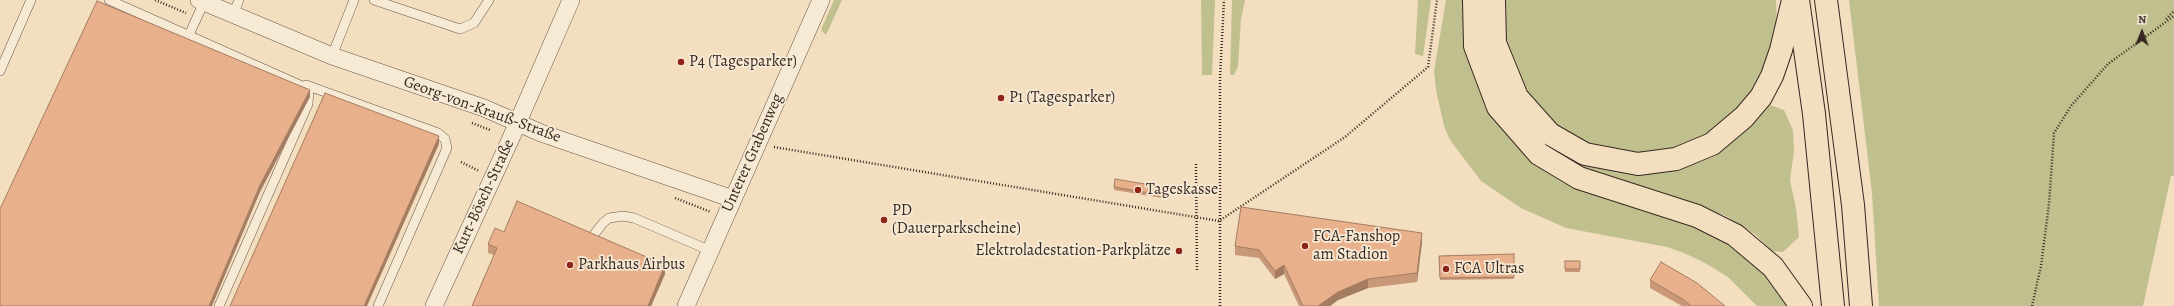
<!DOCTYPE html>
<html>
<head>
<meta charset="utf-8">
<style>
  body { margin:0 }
  #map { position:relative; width:2174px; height:306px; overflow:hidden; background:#f3debf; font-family:Alegreya,serif }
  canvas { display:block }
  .north { position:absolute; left:2122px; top:12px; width:40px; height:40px; -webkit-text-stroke:3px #f7ead5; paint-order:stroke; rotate:1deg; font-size:11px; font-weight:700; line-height:16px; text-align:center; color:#372822 }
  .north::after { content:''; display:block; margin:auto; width:14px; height:18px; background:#372822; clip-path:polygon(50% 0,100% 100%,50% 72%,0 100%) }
</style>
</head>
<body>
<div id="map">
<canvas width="2174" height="306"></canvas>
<div class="north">N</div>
</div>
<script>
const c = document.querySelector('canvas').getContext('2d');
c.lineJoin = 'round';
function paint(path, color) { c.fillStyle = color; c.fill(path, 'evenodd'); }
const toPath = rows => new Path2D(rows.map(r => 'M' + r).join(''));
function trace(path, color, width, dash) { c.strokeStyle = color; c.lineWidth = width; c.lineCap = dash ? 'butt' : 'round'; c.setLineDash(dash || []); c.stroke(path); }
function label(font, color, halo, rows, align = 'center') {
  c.font = font + ' Alegreya,serif'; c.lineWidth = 3.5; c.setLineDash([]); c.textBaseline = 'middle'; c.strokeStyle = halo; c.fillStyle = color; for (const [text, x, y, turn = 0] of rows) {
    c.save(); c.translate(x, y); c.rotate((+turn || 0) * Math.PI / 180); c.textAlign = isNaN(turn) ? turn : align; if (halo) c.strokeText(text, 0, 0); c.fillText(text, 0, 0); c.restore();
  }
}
paint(toPath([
  [834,0,842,0,826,35,821,30],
  [1201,0,1215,0,1212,75,1202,75],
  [1232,0,1245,0,1241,19,1238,66,1234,75,1230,75],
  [1418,0,1431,0,1423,56,1415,54],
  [1446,0,1474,0,1539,154,1735,235,1801,306,1757,306,1728,277,1705,263,1684,253,1667,247,1566,228,1521,208,1481,181,1450,140,1444,126,1436,90,1434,71],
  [1504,0,1776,0,1777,27,1756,91,1709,138,1674,151,1637,156,1588,145,1556,128,1525,94,1505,42],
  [1849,0,2174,0,2174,176,2171,176,2143,306,1879,306,1872,193],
  [1770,105,1784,110,1793,130,1794,151,1790,180,1796,208,1799,237,1783,252,1772,251,1756,235,1726,216,1686,201,1601,174,1575,164,1574,156,1653,172,1690,166,1715,156,1754,124]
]), '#c0c08e');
const service = toPath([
  [109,0,309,89,308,104,219,306],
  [374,0,460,29,474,23,489,0],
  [233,15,239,0],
  [189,35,204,2],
  [332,56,354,0],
  [0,71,31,0],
  [306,85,438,133,445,139,447,148,378,306],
  [589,241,603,223,609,218,623,216,634,218,711,251]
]);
const minor = toPath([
  [199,0,332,56,484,108,541,133,733,199],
  [434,306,511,138,571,0],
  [686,306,821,0]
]);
const trunk = toPath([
  [1474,0,1475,46,1498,107,1539,154,1579,178,1697,216,1735,235,1773,267,1801,306],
  [1494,0,1495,43,1517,97,1550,134,1585,154,1638,164,1676,159,1712,144,1744,117,1761,97,1772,76,1781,50,1793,0],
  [1798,0,1814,114,1833,306],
  [1826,0,1853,205,1861,306]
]);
trace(service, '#665649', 10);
trace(minor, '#665649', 18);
trace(trunk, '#372822', 24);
trace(toPath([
  [155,0,186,13],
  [2166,19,2174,11],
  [472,123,490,130],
  [774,147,1219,221,1345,137,1428,67,1437,0],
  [461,162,479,171],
  [1196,164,1197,272],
  [675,198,711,212],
  [1220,306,1220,78,1224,0],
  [2032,306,2041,266,2049,204,2054,133,2071,106,2108,64,2174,16]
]), '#372822', 2.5, [1, 2]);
trace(service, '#f7ead5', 9);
trace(minor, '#f7ead5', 17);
trace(trunk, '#f3debf', 22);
paint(toPath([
  [1114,187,1163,190,1162,198,1114,190],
  [504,232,665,274,651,306,472,306,494,255,488,253,488,244],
  [1422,242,1417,282,1368,288,1338,300,1330,306,1299,306,1284,274,1275,279,1259,258,1235,255,1235,246],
  [1514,254,1514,279,1440,280,1439,256],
  [1565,261,1580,261,1580,272,1565,272],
  [1650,280,1725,306,1682,306,1650,288]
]), '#c89878');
paint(toPath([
  [310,90,310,97,260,192,212,306,209,306,260,185],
  [439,136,439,144,367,306,364,306],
  [1422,233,1422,242,1417,282,1417,273],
  [665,265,665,274,651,306,648,306],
  [1284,265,1284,274,1275,279,1275,271],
  [1368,279,1368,288,1338,300,1330,306,1318,306,1338,292]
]), '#a37c61');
const building = toPath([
  [97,1,310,90,260,185,209,306,0,306,0,209,97,1],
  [325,93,439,136,364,306,230,306,325,93],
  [1115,179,1163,187,1162,195,1114,187,1115,179],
  [517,201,665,265,648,306,472,306,497,248,488,244,495,228,504,232,517,201],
  [1241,207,1422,233,1417,273,1368,279,1338,292,1318,306,1303,306,1284,265,1275,271,1259,250,1235,246,1241,207],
  [1514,254,1514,277,1440,278,1439,256,1514,254],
  [1565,261,1580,261,1580,269,1565,269,1565,261],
  [1661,262,1697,283,1725,306,1691,306,1684,300,1650,280,1661,262]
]);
paint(building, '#e9b18b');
trace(building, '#a37c61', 1);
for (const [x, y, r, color] of [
  [681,62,4,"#8f2418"],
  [1001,98,4,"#8f2418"],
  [1138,190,4,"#8f2418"],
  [884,220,4,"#8f2418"],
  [1305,246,4,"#8f2418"],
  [1179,251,4,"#8f2418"],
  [570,265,4,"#8f2418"],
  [1446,269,4,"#8f2418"]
]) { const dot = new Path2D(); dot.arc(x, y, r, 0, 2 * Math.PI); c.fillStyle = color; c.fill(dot); trace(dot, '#f7ead5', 1.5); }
label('16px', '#372822', '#f7ead5', [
  ["P4 (Tagesparker)",689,62],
  ["P1 (Tagesparker)",1009,98],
  ["Tageskasse",1146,190],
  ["PD",892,211],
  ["(Dauerparkscheine)",892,229],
  ["FCA-Fanshop",1313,237],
  ["am Stadion",1313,255],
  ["Elektroladestation-Parkplätze",1171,251,"right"],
  ["Parkhaus Airbus",578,265],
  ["FCA Ultras",1454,269]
], 'left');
label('16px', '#372822', '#f7ead5', [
  ["Georg-von-Krauß-Straße",482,110,20],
  ["Unterer Grabenweg",753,153,-66],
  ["Kurt-Bösch-Straße",484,197,-65]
]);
</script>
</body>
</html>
